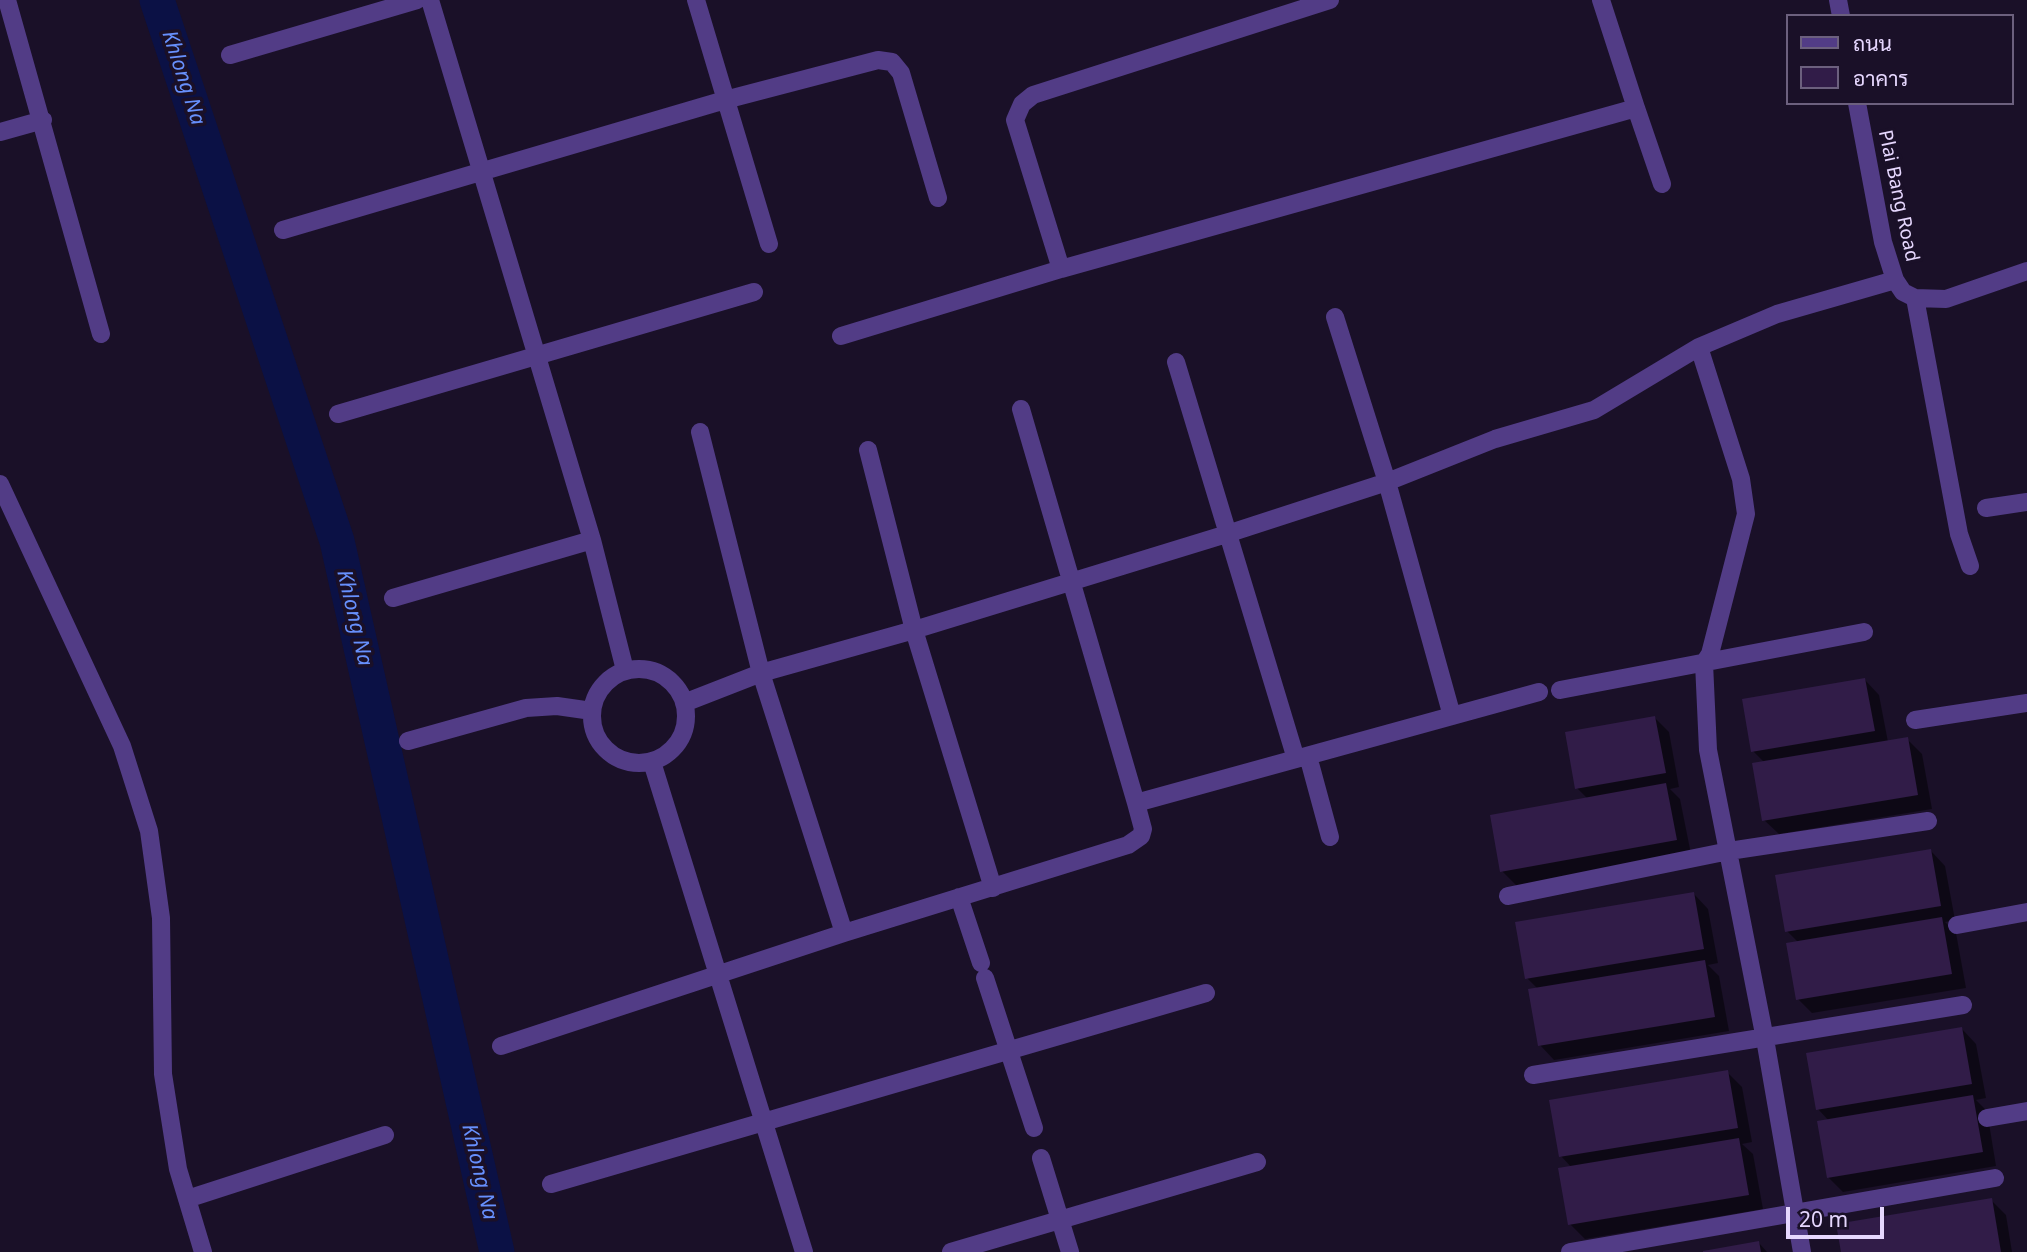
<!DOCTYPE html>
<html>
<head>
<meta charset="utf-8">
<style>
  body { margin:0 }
  #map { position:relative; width:2027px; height:1252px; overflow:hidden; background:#1a1028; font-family:"Noto Sans",Sarabun,sans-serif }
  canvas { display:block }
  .legend { position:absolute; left:1786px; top:14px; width:228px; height:91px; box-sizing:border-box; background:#1a1028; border:2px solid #6c607e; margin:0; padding:9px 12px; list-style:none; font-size:21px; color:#e6d7fe }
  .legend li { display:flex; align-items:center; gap:14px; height:35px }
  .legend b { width:35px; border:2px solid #6c607e }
  .scale { position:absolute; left:1786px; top:1207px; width:98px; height:32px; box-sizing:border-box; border:4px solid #e6d7fe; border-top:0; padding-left:9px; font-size:21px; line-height:24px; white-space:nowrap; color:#e6d7fe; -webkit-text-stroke:5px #1a1028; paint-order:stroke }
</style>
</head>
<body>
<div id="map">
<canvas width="2027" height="1252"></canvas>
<ul class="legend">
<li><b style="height:9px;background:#523c86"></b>ถนน</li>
<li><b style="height:19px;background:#311c48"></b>อาคาร</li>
</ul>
<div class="scale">20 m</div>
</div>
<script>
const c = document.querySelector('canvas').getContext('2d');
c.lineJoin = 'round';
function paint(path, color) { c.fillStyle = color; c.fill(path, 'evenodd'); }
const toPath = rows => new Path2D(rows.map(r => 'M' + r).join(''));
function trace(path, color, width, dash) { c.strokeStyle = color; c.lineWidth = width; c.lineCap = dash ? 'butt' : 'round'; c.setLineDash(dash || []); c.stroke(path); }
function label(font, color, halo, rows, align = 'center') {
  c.font = font + ' "Noto Sans",sans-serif'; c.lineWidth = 7; c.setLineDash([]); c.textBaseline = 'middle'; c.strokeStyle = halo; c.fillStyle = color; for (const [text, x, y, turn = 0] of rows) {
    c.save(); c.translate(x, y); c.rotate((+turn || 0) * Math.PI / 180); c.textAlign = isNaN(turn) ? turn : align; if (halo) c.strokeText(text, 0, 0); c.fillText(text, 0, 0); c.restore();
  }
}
paint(toPath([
  [1865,680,1879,695,1888,742,1907,739,1922,754,1932,809,1779,834,1764,820,1765,763,1753,751],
  [1654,717,1669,732,1679,787,1670,789,1680,799,1691,854,1517,886,1502,871,1588,799,1577,788],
  [1931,851,1945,866,1955,920,1945,922,1956,933,1966,988,1812,1013,1798,999,1798,942,1787,931],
  [1694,894,1708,909,1718,963,1708,965,1719,976,1729,1031,1554,1060,1540,1045,1538,989,1527,978],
  [1962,1029,1976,1044,1986,1098,1976,1100,1987,1111,1996,1166,1843,1192,1828,1177,1829,1121,1818,1109],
  [1727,1072,1742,1087,1752,1142,1742,1144,1753,1154,1763,1209,1585,1239,1570,1224,1572,1168,1561,1156],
  [1991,1200,2006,1215,2012,1252,1842,1252],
  [1759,1243,1767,1252,1705,1252]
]), '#0007');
trace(toPath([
  [157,0,337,541,497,1252]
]), '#0b1145', 35);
paint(toPath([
  [1865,678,1875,731,1751,752,1742,699],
  [1655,716,1666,773,1575,789,1565,732],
  [1908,737,1918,795,1762,821,1752,763],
  [1666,783,1677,840,1500,872,1490,815],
  [1931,849,1941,906,1785,932,1775,875],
  [1694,892,1704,949,1525,979,1515,922],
  [1942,917,1952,974,1796,1000,1786,943],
  [1705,960,1715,1017,1538,1046,1528,989],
  [1962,1027,1972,1084,1816,1110,1806,1053],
  [1728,1070,1738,1128,1559,1157,1549,1100],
  [1973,1095,1983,1152,1827,1178,1817,1121],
  [1739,1138,1749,1195,1568,1225,1558,1168],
  [1992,1198,2001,1252,1841,1252,1836,1224],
  [1759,1241,1761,1252,1703,1252,1703,1251]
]), '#311c48');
trace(toPath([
  [7,0,101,334],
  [430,0,592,540,625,670],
  [696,0,769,244],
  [1838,0,1841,16],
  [230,55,417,0],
  [1857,103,1883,242,1895,280,1903,292,1915,298,1946,299,2027,271],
  [1636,108,1662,184],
  [0,132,43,120],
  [283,230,725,100,878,60,892,62,901,73,938,198],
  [1061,269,1015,120,1022,104,1033,95,1330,0],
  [1915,298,1959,534,1970,566],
  [1335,317,1387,482,1452,716],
  [841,336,1061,269,1636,108,1601,0],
  [1699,347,1741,479,1746,514,1710,654,1704,663,1708,750,1765,1039,1802,1252],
  [1176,362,1296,759],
  [338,414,754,292],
  [700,432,761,673,844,933],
  [868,450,914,630,993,888],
  [0,484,122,746,149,831,161,918,163,1074,178,1169,203,1252],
  [1986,508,2027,502],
  [393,598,592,540],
  '592 716a47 47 0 1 1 94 0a47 47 0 1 1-94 0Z',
  [1560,690,1864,632],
  [684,703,761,673,914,630,1230,533,1387,482,1495,439,1594,410,1699,347,1777,314,1895,280],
  [1915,720,2027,703],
  [408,741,526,708,557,706,592,711],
  [1308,756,1330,837],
  [652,762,804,1252],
  [1136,803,1539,692],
  [1508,896,1729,851,1928,821],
  [959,897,981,963],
  [1957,925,2027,912],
  [985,978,1034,1128],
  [501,1046,844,933,1128,845,1141,836,1143,829,1136,803,1021,409],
  [1533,1075,1963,1005],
  [1987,1118,2027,1111],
  [1041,1158,1070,1252],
  [551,1184,1206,993],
  [187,1199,385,1135],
  [951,1252,1257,1162],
  [1570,1252,1995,1178]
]), '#523c86', 18);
label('19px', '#e6d7fe', '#1a1028', [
  ["Plai Bang Road",1898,196,78]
]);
label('italic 21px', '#6790fd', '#1a1028', [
  ["Khlong Na",183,78,72],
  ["Khlong Na",354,618,77],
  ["Khlong Na",479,1172,77]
]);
</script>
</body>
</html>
